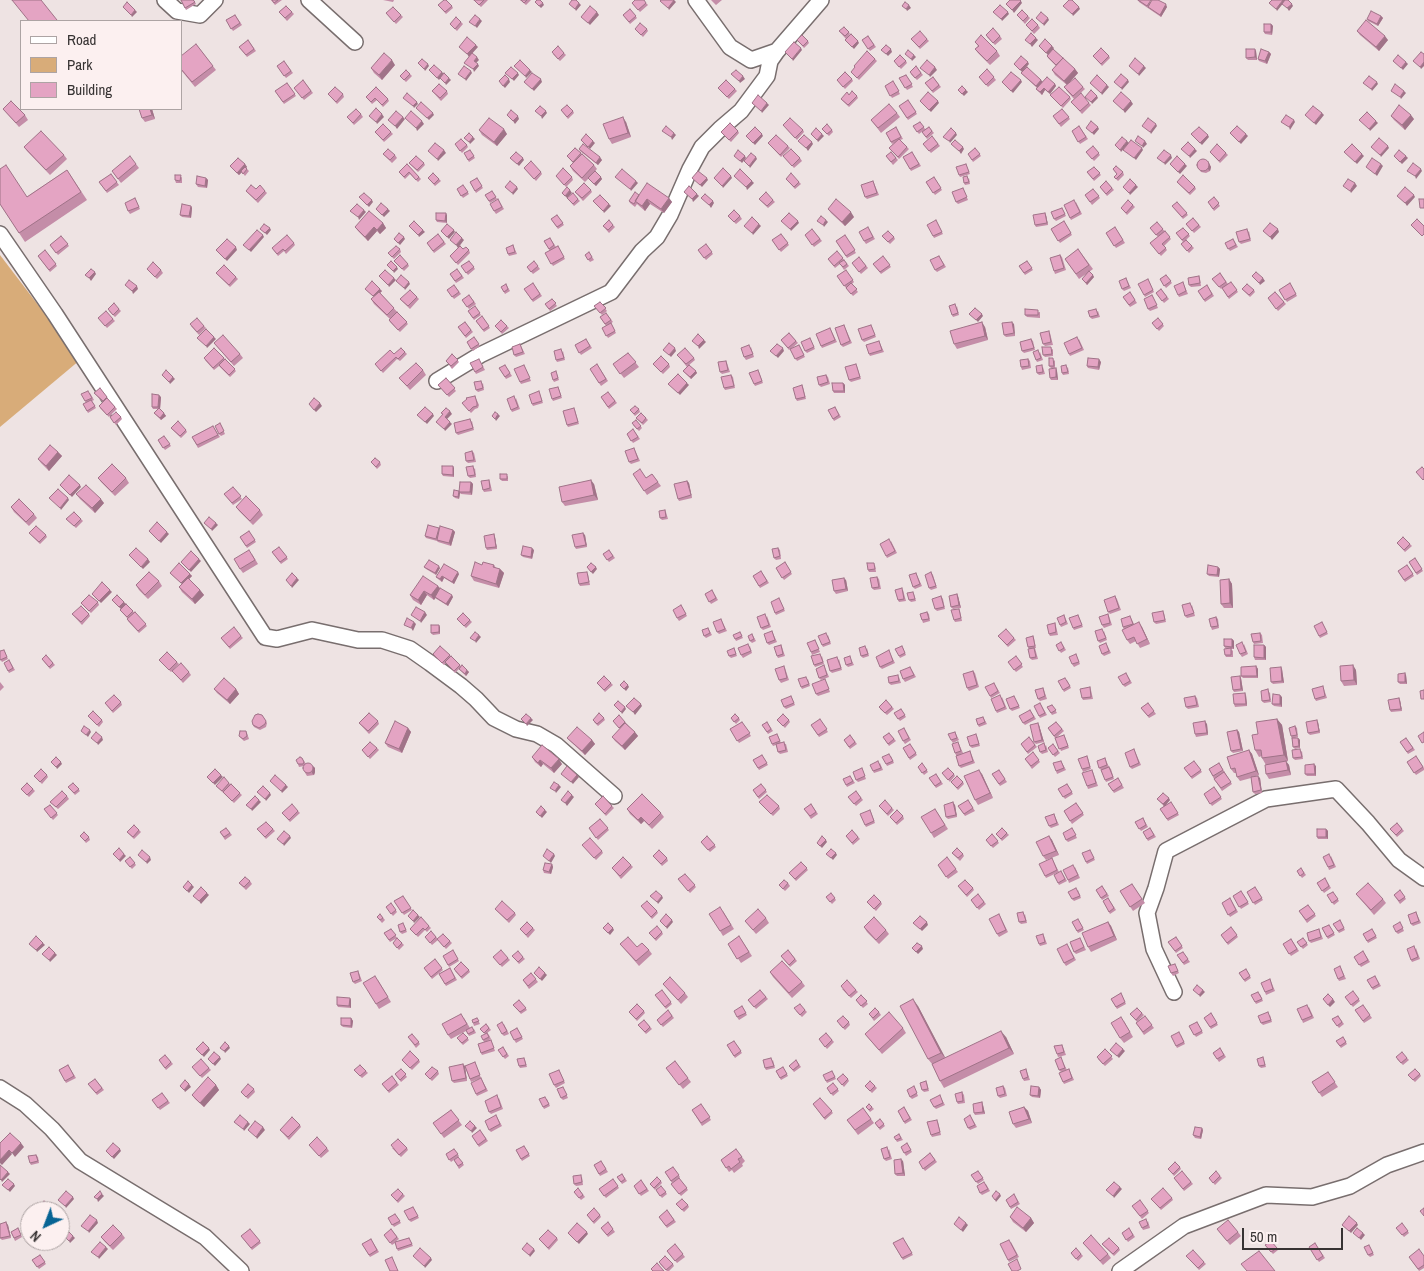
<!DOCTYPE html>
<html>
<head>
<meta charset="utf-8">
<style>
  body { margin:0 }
  #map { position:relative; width:1424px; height:1271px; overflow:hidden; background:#eee3e3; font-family:"Archivo Narrow",sans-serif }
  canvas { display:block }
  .legend { position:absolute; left:20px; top:20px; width:162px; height:90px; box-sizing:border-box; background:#fcf0f0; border:1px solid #ada4a4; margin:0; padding:6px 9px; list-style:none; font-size:15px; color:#373333 }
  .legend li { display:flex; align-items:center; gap:10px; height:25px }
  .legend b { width:25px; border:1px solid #ada4a4 }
  .north { position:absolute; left:20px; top:1201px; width:50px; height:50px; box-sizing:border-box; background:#fcf0f0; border:1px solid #ada4a4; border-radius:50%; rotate:223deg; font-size:14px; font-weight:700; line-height:20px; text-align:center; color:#373333 }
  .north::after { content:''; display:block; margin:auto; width:18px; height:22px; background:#076494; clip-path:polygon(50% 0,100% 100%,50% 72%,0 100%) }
  .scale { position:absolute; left:1242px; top:1228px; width:101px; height:22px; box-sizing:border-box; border:2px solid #373333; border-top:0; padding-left:6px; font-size:15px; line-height:18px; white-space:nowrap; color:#373333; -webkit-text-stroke:4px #fcf0f0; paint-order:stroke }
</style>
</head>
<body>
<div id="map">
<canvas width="1424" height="1271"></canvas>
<ul class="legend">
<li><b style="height:6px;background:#fff"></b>Road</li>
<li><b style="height:14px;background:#d8ac79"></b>Park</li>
<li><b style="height:14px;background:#e4a4c3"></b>Building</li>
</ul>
<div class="north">N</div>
<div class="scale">50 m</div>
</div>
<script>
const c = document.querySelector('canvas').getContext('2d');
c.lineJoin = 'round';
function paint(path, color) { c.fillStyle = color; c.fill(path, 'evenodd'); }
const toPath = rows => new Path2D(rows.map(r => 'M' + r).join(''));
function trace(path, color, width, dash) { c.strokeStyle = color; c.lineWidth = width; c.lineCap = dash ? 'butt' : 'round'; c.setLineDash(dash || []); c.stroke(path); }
paint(toPath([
  [0,255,80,360,0,427]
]), '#d8ac79');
const minor = toPath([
  [165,0,177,11,200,15,215,0],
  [309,0,355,42],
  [696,0,730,47,751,60,777,51],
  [0,234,55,314,265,637,277,639,312,630,358,640,382,640,410,649,430,663,461,686,476,699,494,718,516,729,537,734,556,745,614,796],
  [437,381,480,355,611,292,642,251,657,237,670,215,690,169,702,147,720,129,741,111,767,76,770,61,777,51,821,0],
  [1174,992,1154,949,1147,913,1156,888,1166,851,1266,799,1336,789,1368,823,1399,860,1424,878],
  [0,1088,25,1104,52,1129,80,1161,205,1237,241,1271],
  [1120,1271,1184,1226,1266,1195,1312,1197,1350,1186,1387,1165,1424,1152]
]);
trace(minor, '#786e6e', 18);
trace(minor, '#fff', 15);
paint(toPath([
  [181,0,194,0,196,4,186,10],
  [271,0,282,0,275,5],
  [383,0,394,0,393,2],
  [474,0,488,0,481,7],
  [520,0,531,0,526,5],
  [711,0,722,0,716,5],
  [1138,0,1167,7,1161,17,1139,2],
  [632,3,646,3,648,5,640,12],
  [438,5,452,6,453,8,446,14],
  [286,6,294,14,287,21,279,12],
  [630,9,637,18,630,24,623,15],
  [386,13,401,15,403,17,396,24],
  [235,15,242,25,233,31,226,20],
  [1017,15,1028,16,1030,18,1025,24],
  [1381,16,1383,18,1378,26,1368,21,1367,19],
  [461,22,463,24,457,31,450,24],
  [1271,24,1273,26,1272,35,1265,34,1264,32],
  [1026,25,1038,25,1040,28,1034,34],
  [635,29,647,29,648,31,643,37],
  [839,31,849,32,850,34,846,39],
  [1357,31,1388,40,1379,51,1360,35],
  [868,36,876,47,870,51,862,40],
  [1000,36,1002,39,995,45,987,37],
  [911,39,927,39,929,41,920,49],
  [248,40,256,51,247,57,239,47],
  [797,40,808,41,809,43,804,48],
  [975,42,997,51,1000,56,990,65,978,53,975,49,978,46],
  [196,44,216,70,195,87,181,70],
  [1039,46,1052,46,1053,49,1063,59,1075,69,1078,73,1067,85,1055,75,1052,70,1056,66,1048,58,1047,56,1048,54],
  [1256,51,1257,60,1248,60,1246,58],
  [1269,52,1271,54,1267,64,1259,61,1258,59],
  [564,53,566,55,560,61,553,54],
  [1093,56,1109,56,1110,58,1102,66],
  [875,59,877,61,859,80,851,72],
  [284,61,293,73,286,78,277,66],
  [894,61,906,61,907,63,901,69],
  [395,65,382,80,374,73,371,68],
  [916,66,923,75,917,80,911,74],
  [987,69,996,80,988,87,979,77],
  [1021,73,1042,82,1055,84,1056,86,1050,94,1045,90,1042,95,1036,89,1037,88],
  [410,74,412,76,406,82,400,76],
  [906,75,913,87,907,90,899,78],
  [933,77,941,87,933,93,925,83],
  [852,79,853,81,845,89,837,80],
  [303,80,313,93,304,100,294,88],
  [893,81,900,94,892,98,885,86],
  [287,83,296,96,284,104,275,91],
  [1083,87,1085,89,1074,99,1066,90],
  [718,88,735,89,737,91,729,99],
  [432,91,447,91,448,94,441,101],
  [328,94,343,94,344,97,337,104],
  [849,95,857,96,858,98,849,107,841,99],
  [1050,95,1070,97,1071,99,1063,108],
  [366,97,388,99,389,101,383,107,377,100,372,104],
  [908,100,917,114,908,120,899,106],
  [1089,103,1091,105,1082,114,1073,104],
  [3,109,25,115,28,120,19,127],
  [152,109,155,119,145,122,142,118],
  [1062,109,1070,119,1061,127,1053,116],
  [561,110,573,111,574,113,568,119],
  [897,113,900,117,881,133,871,120],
  [361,114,363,117,354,125,347,117],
  [1391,116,1414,119,1405,130,1394,120],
  [626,122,631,137,612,144,609,139],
  [920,122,925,129,929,127,934,133,927,139,922,132,924,130,919,134,913,126],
  [783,125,803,130,804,132,797,140],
  [1079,126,1088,139,1080,144,1072,131],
  [896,127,903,139,900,140,909,149,899,159,889,148,894,143,892,144,886,133],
  [822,129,832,130,833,132,829,136],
  [479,130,507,134,497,146,482,135],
  [738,131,739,133,731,142,721,132],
  [375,132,391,132,393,134,384,142],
  [932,136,940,146,931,153,923,144],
  [768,143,788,146,790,148,781,157],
  [455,144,467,145,468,147,462,153],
  [1093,146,1100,155,1094,161,1086,152],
  [24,147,64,155,67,159,50,175,27,151],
  [575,148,594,165,597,169,595,171,602,179,596,186,588,178,594,173,585,182,573,171,570,166,573,163,567,156],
  [975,148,981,156,973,162,968,154],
  [579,149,602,160,598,165,580,151],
  [470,150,475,158,469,162,464,153],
  [891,152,898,160,893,165,886,156],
  [912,152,921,166,911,171,903,157],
  [1210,152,1226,153,1228,155,1220,163],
  [383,154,395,155,397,158,392,163],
  [785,158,800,158,802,161,794,168],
  [1208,161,1211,167,1210,171,1206,173,1201,172,1199,169],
  [409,163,424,163,425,165,418,172],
  [136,164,139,168,121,183,112,171],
  [245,164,247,167,246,168,249,171,245,176,242,172,239,175,230,166],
  [407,164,421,179,418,182,410,174,405,179,399,172],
  [966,164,970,174,960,177,959,175],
  [1094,167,1101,175,1094,181,1087,172],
  [524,168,541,172,542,174,536,181],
  [1113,169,1123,172,1124,175,1118,181,1114,177,1117,174],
  [67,170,87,200,25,242,0,204,28,196],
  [111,174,119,185,107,193,99,182],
  [556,176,572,177,573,180,566,187],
  [182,177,182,183,176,183,175,180],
  [934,177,942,190,935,195,926,182],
  [206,178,208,180,207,188,198,187,196,184],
  [428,178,439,179,441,181,435,186],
  [477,178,483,188,476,193,470,182],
  [969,178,970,184,965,185,964,183],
  [786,179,799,182,801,184,795,189],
  [1106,181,1114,190,1107,196,1100,187],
  [1177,182,1195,187,1196,189,1190,195],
  [874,183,879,195,867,199,865,197],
  [463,185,469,194,463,198,457,189],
  [963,188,968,200,958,204,956,202],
  [1093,189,1100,198,1092,205,1085,195],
  [591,190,592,192,583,201,575,192],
  [246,191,265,191,267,193,258,203],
  [492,191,497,199,490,203,485,195],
  [639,195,669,198,672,202,664,213,650,204,645,211,637,204,635,207,630,203,629,201],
  [1214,197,1220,206,1214,211,1208,202],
  [135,198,140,209,130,214,128,211],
  [567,198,578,199,580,201,574,206],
  [498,199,504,209,496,214,494,211],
  [759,199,773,200,775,202,768,208],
  [1076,202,1082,214,1071,220,1070,218],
  [1177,202,1188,215,1183,219,1172,206],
  [1133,205,1135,207,1127,215,1121,208],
  [191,206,192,208,191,218,182,217,180,215],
  [1062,208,1066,216,1056,221,1054,219],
  [828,209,854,217,845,226,831,213],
  [1045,213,1046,215,1048,225,1036,227,1035,225],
  [447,215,447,223,437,222,436,220],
  [557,215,564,225,558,229,551,219],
  [740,216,742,219,736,224,730,218],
  [1193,218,1201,227,1194,233,1186,224],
  [936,220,943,234,934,238,933,236],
  [1064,221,1072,235,1060,243,1051,229],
  [1157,222,1171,239,1164,246,1167,250,1161,256,1150,243,1158,237,1150,228],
  [383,223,386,228,380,234,377,231,368,241,358,231,355,227],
  [613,225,615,227,609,233,603,226],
  [1115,227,1125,243,1116,248,1106,233],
  [1183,228,1190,236,1186,240,1194,248,1189,253,1181,244,1183,242,1176,233],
  [812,229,822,241,814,247,805,235],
  [869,229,875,239,866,244,864,241],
  [1249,231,1251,241,1241,244,1239,242],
  [438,234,446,244,434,253,427,243],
  [781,234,789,245,781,252,772,240],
  [845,235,856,253,847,258,836,241],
  [61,236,69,246,58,255,50,245],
  [882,236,894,237,895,239,890,244],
  [550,238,556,247,558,246,565,259,553,266,545,253,550,251,544,241],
  [1233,239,1238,247,1230,251,1225,243],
  [294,243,295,245,286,254,284,251,278,256,272,248],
  [706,244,713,254,706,260,698,250],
  [513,245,517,254,509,256,508,254],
  [400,249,401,252,394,259,388,253],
  [463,249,469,250,470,253,458,265,450,256],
  [1078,249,1093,269,1089,272,1094,277,1087,285,1082,279,1086,274,1079,279,1065,259],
  [45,250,57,266,50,272,38,256],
  [837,251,849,266,844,270,840,264,835,268,828,259],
  [589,252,594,260,590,262,585,255],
  [1060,255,1062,257,1066,270,1055,274,1054,271],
  [883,256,891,267,881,274,873,264],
  [939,256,946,267,937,272,935,270],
  [859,257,868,268,861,274,852,263],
  [394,261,408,264,409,266,404,271],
  [469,261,475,269,468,275,461,266],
  [534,261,540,269,533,274,527,267],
  [1027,261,1033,270,1025,275,1019,266],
  [147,269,161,270,163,273,157,279],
  [457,269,464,278,456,283,450,274],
  [846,270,854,282,852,284,858,292,853,296,846,288,837,276],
  [216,273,236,277,238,279,230,287],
  [1220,273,1228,284,1231,282,1238,292,1229,299,1222,288,1221,289,1212,279],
  [1166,275,1172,283,1166,288,1160,279],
  [1199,276,1200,279,1201,286,1191,287,1189,285],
  [1126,278,1131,288,1124,291,1122,289],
  [1148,279,1154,292,1145,297,1144,295],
  [533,283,542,296,533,302,524,289],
  [1290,283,1297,296,1287,302,1279,290],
  [506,284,510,291,505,294,501,287],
  [454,285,461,294,454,299,447,290],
  [1184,285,1188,294,1179,297,1178,295],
  [1207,285,1214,296,1205,302,1198,291],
  [365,289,382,291,380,293,408,324,400,332,390,322,389,320,390,319,374,304,371,299,374,297],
  [1161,289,1169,299,1164,303,1156,293],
  [1242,289,1254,290,1255,292,1250,297],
  [1130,292,1137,303,1130,307,1123,297],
  [1275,292,1286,304,1278,311,1268,298],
  [469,295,476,304,469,309,462,300],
  [1152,295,1158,308,1150,311,1148,309],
  [417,297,419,299,410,309,400,299],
  [552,299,557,306,550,311,545,304],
  [600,302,607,311,602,315,594,306],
  [475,306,481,315,474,320,468,311],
  [957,306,959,315,953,317,952,315],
  [119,309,121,311,115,317,109,311],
  [1098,311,1100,317,1092,319,1090,317],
  [1040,312,1040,318,1027,317,1025,315],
  [606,313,613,322,611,323,616,333,608,338,602,328,606,326,600,317],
  [482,316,490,328,484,332,476,321],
  [1158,318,1164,326,1159,331,1152,323],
  [113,319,115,321,107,328,100,320],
  [465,322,473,332,466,338,458,327],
  [1014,324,1015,336,1006,337,1004,335],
  [844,325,852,343,843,347,841,345],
  [191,326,204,326,206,328,199,335],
  [495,326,507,326,509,328,502,334],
  [872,327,876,337,864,342,862,340],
  [985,327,988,340,957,349,954,344],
  [830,328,837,342,822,348,821,346],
  [789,333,798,343,791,349,799,345,805,357,797,361,790,349,789,350,781,340],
  [1050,333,1053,345,1045,346,1043,344],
  [474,337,480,346,473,351,467,342],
  [810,338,815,349,807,353,805,351],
  [586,339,592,348,581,355,575,345],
  [1031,339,1033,341,1035,350,1024,353,1022,351],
  [1079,339,1084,350,1070,356,1069,354],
  [879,341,884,352,870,356,869,354],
  [214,343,240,354,243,358,234,366],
  [520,344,525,354,516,357,514,355],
  [751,347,754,357,746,360,744,357],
  [214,348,236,371,230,377,219,366,214,370,205,360],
  [1053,349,1053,356,1045,357,1043,355],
  [563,351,565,360,557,362,556,360],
  [405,352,407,354,400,361,397,359,383,373,375,364,394,354],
  [1040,352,1043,360,1037,362,1036,360],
  [628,353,639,367,624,378,613,364],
  [452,354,459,362,452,369,446,361],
  [679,357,694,358,695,360,689,365,697,373,691,379,683,371,687,367],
  [1028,359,1030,361,1031,368,1022,370,1021,367],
  [1055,360,1055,368,1051,368,1049,366],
  [480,361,485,370,476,374,475,372],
  [726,361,727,363,730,372,722,374,720,372],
  [1101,362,1099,370,1088,368,1087,366],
  [597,364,608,381,601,386,590,369],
  [653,364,669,364,670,367,663,374],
  [505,365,512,376,506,379,499,368],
  [524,365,531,381,521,384,520,382],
  [857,366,861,379,851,382,849,380],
  [1043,367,1045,374,1039,375,1037,373],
  [1068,367,1069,374,1063,375,1062,373],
  [1056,368,1057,371,1058,380,1051,380,1050,378],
  [423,370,426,375,410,390,399,378],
  [759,372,763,383,755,386,754,384],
  [557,374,559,380,554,382,553,380],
  [731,375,733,377,735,388,725,390,724,388],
  [826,375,828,377,830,384,821,387,819,385],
  [446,378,456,391,449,397,438,385],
  [483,383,484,390,478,392,476,390],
  [843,383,845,385,845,393,834,393,833,391],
  [802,385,803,387,806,399,797,401,796,399],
  [558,387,559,389,562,398,553,401,552,399],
  [100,388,108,399,117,409,109,417,100,408,103,402,94,393],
  [608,392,617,403,609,409,601,397],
  [90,393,94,400,92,401,96,408,88,413,83,404,86,403,85,401],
  [540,394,543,403,533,406,532,404],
  [475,396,479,405,478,408,475,409,471,413,462,403],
  [161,397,160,409,166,416,161,420,154,413,158,409,153,409,152,407],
  [516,398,520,409,512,412,511,410],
  [835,407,841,417,834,421,828,410],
  [639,409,640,412,635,416,630,410],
  [575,410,579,424,568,427,567,425],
  [110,417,121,417,122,419,116,425],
  [636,418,646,418,648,420,643,425],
  [636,420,642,428,639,431,633,425],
  [472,421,474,430,458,435,456,433],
  [220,423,225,434,221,436,219,434],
  [213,426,220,437,198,448,192,437],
  [171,428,186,430,187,432,181,438],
  [633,429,640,439,633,443,627,434],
  [164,436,171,446,165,450,158,440],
  [634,448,640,461,631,464,629,462],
  [472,451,474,453,476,462,468,463,466,461],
  [58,452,62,456,49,471,41,463,38,459],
  [371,462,380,462,381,465,377,469],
  [454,468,454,477,443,476,442,474],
  [475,468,476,477,470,478,468,476],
  [633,474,646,478,652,474,661,486,647,495],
  [508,476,508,481,502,481,500,479],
  [98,478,126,478,129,483,115,496,101,482],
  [489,480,490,482,492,491,484,492,483,490],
  [687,481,689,483,692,498,679,501,678,499],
  [471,482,473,484,472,495,461,494,460,493,459,499,455,498,453,496,459,491],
  [594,484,598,500,565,506,562,502],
  [233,487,242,499,233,505,224,494],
  [76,494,104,503,95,513,80,499],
  [11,507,34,514,37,518,29,526,14,512],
  [236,507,260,510,263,515,253,525,239,511],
  [665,510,666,512,668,519,662,520,660,518],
  [66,519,81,519,83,521,76,528],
  [440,530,453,530,455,532,451,546,438,542,437,541,426,538,425,536],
  [249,531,256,542,247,548,240,537],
  [29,533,46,535,47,537,40,544],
  [494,534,495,537,497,549,487,550,486,548],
  [585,535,587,547,576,549,575,547],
  [891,541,897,553,887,558,886,556],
  [1397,543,1410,544,1412,546,1405,552],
  [279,547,288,559,281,564,272,552],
  [778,548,780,550,781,559,776,560,774,558],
  [534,550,532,559,523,557,521,555],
  [609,550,615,558,609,562,603,554],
  [252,554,258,564,243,573,240,569],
  [1415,558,1423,571,1417,575,1409,562],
  [785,562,792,574,784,580,776,568],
  [482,565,494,565,496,568,500,569,504,573,499,588,474,581,471,576],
  [875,565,876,572,869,572,868,570],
  [1407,565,1414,576,1405,582,1398,571],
  [424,567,440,568,436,575,426,569],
  [1218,567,1220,569,1219,577,1209,576,1207,574],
  [761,571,769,583,760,588,753,576],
  [931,572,933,575,937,588,931,590,929,588],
  [170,573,190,574,192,576,189,579,200,590,204,595,195,604,182,592,179,587,182,584],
  [916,573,922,586,915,589,913,587],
  [459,574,454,584,444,578,442,582,438,579,436,577],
  [588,574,590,585,580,586,579,584],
  [877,577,879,579,881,589,874,590,872,588],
  [1229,579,1232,584,1233,608,1224,608,1221,604],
  [846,580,848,591,836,594,834,591],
  [159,581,162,586,148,599,139,590,136,585],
  [438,586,440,589,453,597,448,606,435,598,434,600,427,595,421,605,413,600,410,595],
  [712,590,718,600,711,604,705,594],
  [903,590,906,601,899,602,898,600],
  [914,594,916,601,911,602,909,600],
  [957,594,958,596,961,608,953,609,951,607],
  [941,596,943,599,945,609,937,611,935,609],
  [1115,596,1117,599,1121,610,1110,614,1108,612],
  [779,598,785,611,776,615,775,613],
  [112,600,126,604,147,626,139,633,128,621,127,618,120,610,121,609],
  [98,602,99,605,91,613,81,603],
  [681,605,687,616,679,621,677,618],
  [1192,605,1195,616,1187,618,1185,616],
  [959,609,960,611,962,621,955,622,954,620],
  [927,612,929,614,930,621,923,623,922,620],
  [1164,613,1166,622,1156,624,1154,622],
  [72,614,89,614,90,616,82,625],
  [1108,614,1109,616,1112,625,1104,628,1102,625],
  [1078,615,1083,627,1074,630,1073,628],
  [767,616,771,627,763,630,761,628],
  [1065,617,1068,624,1061,627,1060,625],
  [1216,617,1218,619,1219,628,1212,630,1211,627],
  [1131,618,1134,624,1142,627,1150,644,1140,648,1136,641,1130,644,1127,640,1123,627],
  [457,619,470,620,472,622,466,628],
  [721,619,727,631,719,634,717,632],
  [1322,622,1328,634,1320,638,1319,636],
  [1055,623,1056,626,1058,635,1050,636,1049,634],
  [440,627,440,634,433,635,431,633],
  [708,628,712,635,706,638,704,636],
  [772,631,777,642,769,645,767,643],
  [1104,631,1107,640,1100,643,1098,641],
  [740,632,743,638,736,641,735,639],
  [1260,633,1262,635,1263,643,1254,644,1253,642],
  [752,634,756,641,752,643,750,641],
  [828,635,831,644,823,647,822,645],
  [241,636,243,638,230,649,221,638],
  [1033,636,1034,638,1036,648,1035,648,1038,659,1032,660,1030,658,1029,649,1028,647],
  [1000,638,1014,638,1016,640,1008,647],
  [1232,639,1234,641,1234,649,1231,649,1233,651,1233,657,1226,657,1225,655,1226,649,1224,646],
  [815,640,820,652,812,655,811,652],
  [1061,642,1066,650,1061,653,1056,645],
  [1244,644,1248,654,1242,657,1240,654],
  [781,645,782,647,785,656,778,658,777,656],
  [1107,645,1111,653,1104,656,1102,654],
  [1264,645,1266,647,1266,660,1255,660,1254,657],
  [440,646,461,666,469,672,466,676,459,669,455,673,446,663,444,665,434,656,433,654],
  [750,646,752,653,743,658,741,655],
  [734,648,737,656,731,658,729,656],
  [867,648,869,656,863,658,861,656],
  [903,648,906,655,900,658,899,656],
  [5,652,8,659,2,662,0,659],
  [890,653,895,663,882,669,880,667],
  [1076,654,1080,664,1074,667,1072,664],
  [46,655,55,665,50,669,42,659],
  [822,656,824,664,815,667,814,665],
  [1016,656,1023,667,1016,672,1008,662],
  [839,659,842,670,832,673,830,671],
  [851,659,854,665,848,667,846,665],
  [9,660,15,670,9,673,8,671],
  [159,660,177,662,179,664,171,672],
  [824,665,829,677,821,680,819,678],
  [1256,666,1258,669,1258,678,1243,678,1241,676],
  [910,667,916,677,905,682,903,679],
  [1281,667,1282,669,1284,683,1273,684,1271,682],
  [785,668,789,680,781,683,779,680],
  [1356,670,1357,685,1344,686,1341,681],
  [172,671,189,672,191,675,183,683],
  [973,671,975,673,979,687,969,691,967,688],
  [1126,673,1132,683,1125,687,1123,685],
  [1406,675,1407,684,1400,684,1398,682],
  [1240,676,1241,678,1243,691,1234,692,1233,690],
  [899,677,901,683,891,685,889,683],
  [808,679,810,686,802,689,801,687],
  [825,679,830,692,818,696,816,694],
  [1067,680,1071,688,1064,692,1063,690],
  [0,682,4,687,0,691],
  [597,683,611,683,613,685,605,692],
  [994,683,1000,693,991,698,990,696],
  [1090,687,1091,690,1093,699,1083,700,1082,698],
  [1043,688,1044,690,1047,699,1040,701,1038,699],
  [214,689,236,689,239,694,230,704,217,693],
  [1324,689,1327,698,1316,701,1315,699],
  [1270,692,1271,702,1264,703,1262,701],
  [1246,695,1247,706,1235,707,1234,704],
  [791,696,795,705,786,709,784,707],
  [1014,696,1020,708,1012,711,1010,709],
  [1195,696,1197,698,1199,707,1188,709,1186,707],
  [1002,697,1007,709,997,713,996,711],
  [1282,697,1282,707,1274,706,1272,704],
  [1399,698,1400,700,1402,711,1391,712,1390,710],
  [886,700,894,709,887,715,880,709],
  [121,702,122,705,113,713,105,703],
  [1040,703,1047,715,1040,718,1039,716],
  [1148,703,1156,714,1149,718,1141,708],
  [1052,705,1057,713,1052,715,1047,707],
  [901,709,906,717,900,721,894,713],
  [1030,710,1036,719,1025,725,1023,723],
  [262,715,267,723,266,727,260,730,254,727,253,725],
  [88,716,102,720,103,722,99,727],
  [983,717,987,724,979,727,978,725],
  [604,718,605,720,598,726,594,722],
  [731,718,739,718,740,720,736,724],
  [820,719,828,732,819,737,811,725],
  [1277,719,1282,725,1288,761,1286,762,1289,765,1291,775,1269,779,1266,774,1266,765,1262,758,1262,756,1259,757,1255,750,1258,734],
  [777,720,789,720,790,722,785,728],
  [378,721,379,724,369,734,359,723],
  [613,721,625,722,627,724,638,736,625,750,615,741,612,737,620,729],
  [742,722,751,736,739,743,730,729],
  [767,722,773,731,768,734,762,725],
  [1056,722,1064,731,1056,738,1065,737,1069,748,1061,751,1055,738,1048,728],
  [1318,722,1320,733,1310,735,1308,733],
  [1207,724,1208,735,1196,737,1195,734],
  [1039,725,1044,742,1036,744,1034,742],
  [1295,726,1297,728,1298,737,1295,738,1298,738,1300,740,1300,748,1295,749,1293,747,1292,738,1291,736],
  [408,728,411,732,402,753,388,747,385,743],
  [904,728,911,740,905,744,903,741],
  [1237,730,1239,732,1243,751,1233,753,1231,751],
  [246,731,247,733,249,739,244,741,239,736],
  [955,732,959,740,953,743,951,740],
  [889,733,896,741,889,746,883,737],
  [850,735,857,744,850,749,844,740],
  [778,736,781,743,786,744,788,752,780,754,778,752,776,745,773,746,772,744],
  [977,736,980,746,972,748,970,746],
  [1029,737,1037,747,1028,754,1021,744],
  [567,738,592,740,595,744,585,755,571,742],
  [1406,738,1415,750,1408,754,1400,742],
  [910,744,917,755,910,760,903,748],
  [959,744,963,753,958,755,970,751,975,763,961,768,959,766,956,755,955,753],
  [1053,744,1060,753,1055,757,1048,748],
  [1046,745,1048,752,1042,754,1040,752],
  [377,748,379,750,370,759,362,750],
  [1134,749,1141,765,1132,769,1130,767],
  [1249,750,1252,754,1259,775,1253,777,1260,778,1262,793,1255,794,1253,792,1251,778,1240,781,1237,777,1236,773,1234,773,1231,769],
  [1302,751,1303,759,1295,760,1293,758],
  [1033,752,1040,762,1032,769,1025,759],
  [762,755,768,765,759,770,753,760],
  [891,756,894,763,887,766,886,764],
  [1416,756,1424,768,1424,770,1416,775,1407,762],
  [532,757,562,764,554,773,543,764,541,767,535,762],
  [302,758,306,764,315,768,315,772,314,775,307,776,304,771,304,766,299,767,298,764],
  [1088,758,1091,769,1083,772,1082,769],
  [1105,758,1109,767,1111,769,1114,779,1106,782,1101,770,1099,768],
  [1061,761,1066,770,1057,774,1056,771],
  [1194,761,1202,772,1192,779,1184,768],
  [880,763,883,770,874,773,873,771],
  [922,763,928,772,924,775,918,767],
  [1219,763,1232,784,1222,791,1214,779,1220,775,1214,779,1209,769],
  [1316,766,1316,776,1307,776,1305,774],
  [999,770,1007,782,1000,786,992,774],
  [1092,770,1093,772,1098,786,1088,789,1087,786],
  [863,771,866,779,858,782,856,780],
  [942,773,954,774,955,776,950,782],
  [936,774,943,784,936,788,929,778],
  [982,774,993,798,978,805,975,800],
  [47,775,48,777,42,784,34,776],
  [850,776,855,783,847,787,846,785],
  [1118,778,1124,788,1114,793,1108,784],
  [951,782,963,782,964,784,958,790],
  [73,783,80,791,75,795,68,787],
  [229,783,242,795,234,803,216,786],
  [761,784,767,792,759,799,753,790],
  [1067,784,1073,794,1065,799,1058,789],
  [1214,787,1222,799,1212,806,1204,794],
  [21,789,33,789,35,791,29,797],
  [856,791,863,800,856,806,848,797],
  [67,796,69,799,58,809,50,802],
  [1157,799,1170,800,1166,805,1171,802,1179,815,1168,821,1160,809,1164,806],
  [968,800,975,811,965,816,958,806],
  [759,802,779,806,780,809,773,816],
  [1076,803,1084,815,1072,824,1064,811],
  [595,804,612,806,614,808,606,816],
  [811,804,818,814,811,819,804,809],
  [50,805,58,815,53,820,44,809],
  [955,805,957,817,948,819,946,817],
  [879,806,892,808,894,810,888,816],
  [627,809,661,813,664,817,652,829,644,821,641,824,630,814],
  [935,809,948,829,934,838,931,833],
  [298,811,300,813,290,822,282,813],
  [871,812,875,823,866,827,865,825],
  [1054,814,1059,825,1051,828,1049,826],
  [903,816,904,819,897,825,890,817],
  [1143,818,1148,827,1141,831,1135,822],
  [600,819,609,830,598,840,589,828],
  [1397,823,1404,831,1397,837,1390,829],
  [226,828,232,835,225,840,220,832],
  [1072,828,1077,838,1068,842,1066,840],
  [1150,828,1156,837,1148,841,1143,832],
  [257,829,273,829,275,831,266,839],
  [1326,829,1328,831,1328,839,1318,839,1317,837],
  [139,830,141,832,134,839,127,832],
  [852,830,860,839,853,845,846,836],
  [1007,833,1009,835,1002,841,996,834],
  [992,834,999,843,993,848,986,840],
  [707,836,716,847,710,852,701,842],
  [1049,836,1052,840,1059,855,1046,860,1043,856],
  [89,837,90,840,86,843,82,838],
  [584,847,602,851,603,853,596,860],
  [1091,852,1095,860,1087,864,1086,862],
  [952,853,963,854,964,856,960,861],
  [653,856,667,858,668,861,662,866],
  [1331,856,1336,867,1329,870,1328,867],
  [130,857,136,865,132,869,125,861],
  [947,857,958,872,948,879,938,865],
  [1052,858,1059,872,1046,878,1045,876],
  [801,862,808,870,796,881,789,873],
  [552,864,553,867,551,874,544,873,543,870],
  [631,865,633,867,621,879,612,868],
  [1075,867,1080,878,1069,883,1068,880],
  [1301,868,1306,875,1302,878,1297,871],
  [1061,871,1067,881,1059,885,1058,883],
  [685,874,696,887,690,893,678,879],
  [1325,878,1331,888,1324,893,1317,883],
  [250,881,252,884,246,890,239,883],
  [788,883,790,886,785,891,779,885],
  [1132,884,1145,903,1133,911,1120,891],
  [958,886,973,888,974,890,967,897],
  [1102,886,1109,896,1102,900,1096,890],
  [1255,887,1263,900,1255,905,1247,892],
  [1078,890,1081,898,1074,901,1072,899],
  [1400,890,1406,899,1400,904,1394,895],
  [1241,891,1249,904,1241,909,1233,896],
  [1333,892,1339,901,1334,905,1327,895],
  [831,893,836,900,832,904,826,897],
  [978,894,986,904,979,910,971,900],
  [1356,894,1383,899,1386,903,1374,915],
  [403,896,412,910,404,915,394,901],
  [1108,898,1116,910,1110,914,1103,901],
  [1230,898,1238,912,1230,917,1222,903],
  [867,902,881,902,882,904,876,911],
  [391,903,397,912,393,916,386,907],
  [1308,905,1316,916,1307,923,1299,911],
  [641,906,657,911,658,913,652,919],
  [495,909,515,913,516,915,509,923],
  [723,911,734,929,723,936,720,931],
  [1416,912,1421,923,1413,926,1411,924],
  [380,914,385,920,382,923,377,917],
  [1025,914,1027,923,1021,924,1019,922],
  [1000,916,1008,932,999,937,997,934],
  [766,918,769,923,756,934,745,921],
  [1340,920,1345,930,1339,933,1333,924],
  [1079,921,1084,930,1078,933,1072,922],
  [1108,922,1111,926,1117,940,1091,952,1088,947],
  [1400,922,1404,931,1398,934,1396,932],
  [404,925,407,932,402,934,400,932],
  [1329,925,1335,935,1328,939,1322,928],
  [429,926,431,928,427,932,425,930,418,937,410,929],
  [864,927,886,930,889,934,879,944,867,932],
  [1231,927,1238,937,1228,945,1221,935],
  [533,928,535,930,528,938,520,929],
  [391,929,397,938,390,942,384,933],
  [1319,929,1323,939,1311,943,1309,941],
  [1372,929,1377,938,1368,943,1363,934],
  [431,931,438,939,450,941,452,943,446,949,438,940,432,945,425,937],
  [662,932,663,934,656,941,649,933],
  [739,936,752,956,741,963,728,944],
  [1044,936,1047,944,1040,946,1039,944],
  [1176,937,1183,948,1176,953,1168,942],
  [1080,938,1086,950,1076,954,1074,952],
  [1303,938,1308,945,1303,949,1297,942],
  [1291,939,1299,951,1291,956,1283,944],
  [393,943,402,943,404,945,399,950],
  [620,944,649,950,652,954,639,966],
  [1068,946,1076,960,1066,966,1064,963],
  [1416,948,1420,959,1412,962,1411,960],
  [453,950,459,961,449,967,443,956],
  [788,950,797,961,790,967,781,956],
  [1363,951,1370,962,1361,967,1354,957],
  [1183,952,1190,962,1184,965,1177,955],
  [493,957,508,958,510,960,502,967],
  [523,957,525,959,519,964,514,958],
  [435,959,443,970,432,979,424,968],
  [1176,966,1179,973,1173,976,1171,973],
  [1340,966,1346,979,1339,981,1338,979],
  [450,968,457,980,446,986,439,974],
  [1246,969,1251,978,1245,982,1239,973],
  [469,970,470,972,462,979,455,971],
  [770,972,802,982,805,986,792,998,773,977],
  [359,973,362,981,355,984,353,982],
  [531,973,538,982,529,989,523,980],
  [1375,976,1381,986,1373,990,1367,980],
  [1270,979,1275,991,1266,995,1265,992],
  [378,980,391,1002,379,1009,376,1004],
  [663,984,685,993,688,997,681,1004],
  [842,989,856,990,858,992,851,998],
  [662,990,672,1004,666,1009,655,995],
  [760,990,768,999,756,1009,748,1000],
  [1353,991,1360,1001,1353,1007,1345,997],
  [1121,993,1126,1004,1117,1009,1111,999],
  [1260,994,1263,1001,1256,1004,1255,1002],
  [861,995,868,1004,863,1008,856,1000],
  [350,998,351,1000,351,1008,338,1007,337,1005],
  [519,1000,527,1010,521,1014,513,1005],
  [1363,1005,1372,1018,1364,1023,1355,1010],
  [742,1006,747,1015,739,1020,737,1017],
  [918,1006,945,1058,1006,1037,1014,1054,944,1088,940,1081,932,1064,928,1059],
  [1309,1007,1314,1018,1303,1023,1302,1020],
  [668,1010,674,1018,663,1027,657,1020],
  [805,1010,807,1012,802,1017,796,1011],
  [644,1011,645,1013,637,1021,629,1012],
  [879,1012,881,1015,874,1021,869,1014],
  [1142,1013,1144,1015,1137,1022,1130,1014],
  [1211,1013,1218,1025,1211,1029,1204,1018],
  [1270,1015,1272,1022,1263,1025,1261,1023],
  [1145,1016,1154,1028,1144,1035,1136,1023],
  [1338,1016,1344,1024,1339,1028,1332,1019],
  [351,1018,353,1021,352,1028,343,1027,341,1025],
  [464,1018,470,1028,474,1029,476,1033,469,1036,466,1031,451,1039,448,1035],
  [477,1018,480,1024,474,1026,473,1023],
  [644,1020,652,1029,646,1034,638,1025],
  [1124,1021,1133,1037,1124,1043,1120,1038],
  [849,1022,850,1025,845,1030,839,1024],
  [1197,1022,1203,1033,1196,1037,1189,1026],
  [486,1024,491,1030,487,1033,489,1035,491,1039,487,1041,491,1040,495,1051,482,1055,481,1053,484,1042,483,1040,485,1034,480,1029],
  [504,1024,509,1034,504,1036,502,1034],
  [517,1028,523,1039,516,1043,510,1032],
  [903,1028,906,1033,882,1054,865,1034],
  [463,1033,469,1040,463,1045,459,1041],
  [826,1033,834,1042,827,1049,819,1039],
  [412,1034,420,1044,416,1048,408,1037],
  [1181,1035,1185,1044,1177,1048,1176,1046],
  [1343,1037,1347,1044,1341,1048,1336,1041],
  [734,1041,742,1053,735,1058,727,1045],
  [503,1047,509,1056,505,1059,498,1050],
  [1063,1047,1066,1055,1058,1057,1057,1054],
  [1220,1048,1226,1057,1219,1062,1213,1053],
  [1105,1049,1113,1059,1105,1066,1098,1059],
  [165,1055,173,1064,166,1070,159,1060],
  [1263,1057,1264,1060,1266,1067,1261,1068,1259,1066],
  [1407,1058,1409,1060,1403,1065,1397,1059],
  [402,1060,419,1060,420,1062,412,1070],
  [525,1060,527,1067,520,1068,519,1066],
  [773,1060,775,1068,766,1070,765,1068],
  [796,1060,801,1067,794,1072,789,1066],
  [1062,1060,1067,1070,1061,1072,1059,1070],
  [675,1061,691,1082,683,1089,666,1068],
  [475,1062,481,1078,471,1082,465,1067,467,1081,454,1083,452,1081,465,1066],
  [68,1065,76,1078,66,1083,59,1070],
  [192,1067,209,1068,211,1070,202,1078],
  [783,1067,788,1076,781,1080,776,1071],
  [401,1069,407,1077,401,1082,395,1074],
  [1026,1069,1030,1080,1024,1081,1023,1079],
  [1069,1069,1074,1080,1064,1084,1063,1082],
  [559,1070,565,1083,556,1088,554,1085],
  [366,1071,368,1073,362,1078,356,1072],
  [438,1071,439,1074,432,1081,425,1074],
  [832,1071,836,1079,827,1083,826,1081],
  [1328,1072,1338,1087,1322,1097,1312,1082],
  [1420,1074,1421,1076,1415,1082,1408,1075],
  [392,1076,399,1085,389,1093,382,1084],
  [481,1078,488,1091,477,1096,476,1094],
  [95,1079,104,1090,97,1095,88,1084],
  [837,1079,848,1079,849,1081,844,1087],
  [926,1081,927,1083,929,1091,924,1092,922,1090],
  [833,1083,839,1091,833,1096,827,1088],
  [216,1085,219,1090,204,1107,195,1099,192,1095],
  [865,1086,875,1086,877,1088,872,1093],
  [914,1086,918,1096,912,1099,910,1097],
  [1003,1086,1005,1088,1007,1096,1000,1098,998,1096],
  [563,1087,568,1098,563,1100,561,1098],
  [1039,1087,1041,1090,1040,1098,1032,1097,1030,1095],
  [254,1089,255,1092,248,1099,241,1092],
  [962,1092,964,1095,965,1103,958,1104,957,1102],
  [162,1093,170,1103,160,1110,152,1100],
  [499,1098,503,1109,491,1114,489,1112],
  [820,1098,833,1113,825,1120,813,1104],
  [941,1098,945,1105,936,1109,934,1107],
  [547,1099,550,1106,544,1109,543,1107],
  [982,1102,983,1105,985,1114,975,1115,974,1113],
  [701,1104,711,1120,702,1126,692,1110],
  [866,1107,872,1107,874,1109,870,1112],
  [904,1107,912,1120,905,1124,898,1111],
  [1024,1107,1028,1111,1032,1123,1016,1128,1013,1124],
  [863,1108,874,1123,858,1135,847,1120],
  [451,1110,462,1125,444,1138,433,1123],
  [970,1115,977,1127,970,1130,968,1128],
  [497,1117,502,1126,491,1132,489,1130],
  [880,1119,885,1126,880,1130,875,1123],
  [938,1122,941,1135,932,1137,931,1135],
  [300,1125,301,1127,289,1140,280,1130],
  [480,1130,488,1141,479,1147,472,1136],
  [1203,1130,1201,1139,1195,1138,1193,1135],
  [899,1134,903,1140,897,1142,896,1140],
  [907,1143,912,1152,906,1156,901,1147],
  [309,1145,327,1148,329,1151,321,1158],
  [524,1146,530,1156,522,1161,516,1150],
  [392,1148,407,1148,408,1150,401,1157],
  [454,1149,459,1156,451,1162,446,1154],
  [736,1149,745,1161,742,1164,743,1166,734,1173,732,1170,729,1172,721,1160],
  [889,1149,892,1159,886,1161,884,1159],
  [930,1153,937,1162,925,1171,919,1162],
  [36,1155,38,1157,39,1163,31,1165,30,1163],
  [458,1157,464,1165,459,1169,454,1160],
  [601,1161,608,1172,600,1176,594,1165],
  [903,1161,905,1176,897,1176,895,1174],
  [673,1167,680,1177,672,1183,665,1172],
  [1180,1167,1181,1169,1174,1176,1168,1169],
  [978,1171,984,1180,978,1184,971,1175],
  [1182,1171,1193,1184,1184,1191,1174,1178],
  [622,1174,627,1181,622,1184,617,1177],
  [1220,1176,1222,1178,1215,1185,1209,1178],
  [582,1177,583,1185,576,1186,574,1184],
  [679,1178,688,1190,681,1196,671,1184],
  [613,1179,619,1188,606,1198,599,1189],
  [641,1180,649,1191,641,1196,634,1186],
  [661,1181,662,1183,655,1190,650,1184],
  [986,1184,990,1191,982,1195,980,1193],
  [661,1186,667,1194,662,1198,656,1190],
  [578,1188,585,1197,581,1200,574,1192],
  [403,1194,405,1196,398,1203,391,1195],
  [1014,1194,1020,1204,1011,1209,1006,1200],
  [1172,1198,1173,1200,1161,1210,1153,1201],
  [1140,1200,1149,1213,1142,1219,1132,1206],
  [688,1205,689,1207,684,1212,678,1206],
  [413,1207,419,1218,411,1222,409,1220],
  [667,1210,676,1222,667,1228,659,1217],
  [395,1214,401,1223,394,1227,388,1218],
  [587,1215,600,1215,601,1217,594,1224],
  [1010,1217,1031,1218,1034,1223,1026,1232,1013,1222],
  [1148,1221,1150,1228,1143,1230,1142,1228],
  [608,1222,615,1232,608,1237,601,1228],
  [1402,1223,1409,1233,1404,1237,1396,1228],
  [8,1225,11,1238,2,1240,0,1238],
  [18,1228,22,1237,15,1241,11,1232],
  [1129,1228,1135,1237,1128,1242,1122,1233],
  [250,1229,261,1243,252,1250,241,1236],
  [391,1229,399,1239,395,1242,409,1238,413,1246,398,1251,395,1243,392,1245,384,1235],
  [1217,1229,1238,1232,1241,1236,1230,1245],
  [122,1234,125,1238,113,1250,104,1241,101,1237],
  [557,1238,558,1240,549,1250,539,1239],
  [903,1238,913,1255,903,1260,893,1243],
  [371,1239,379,1252,370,1257,362,1244],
  [1271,1241,1278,1250,1273,1254,1265,1245],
  [1011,1242,1019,1257,1009,1262,1008,1260],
  [1083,1243,1108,1254,1111,1258,1103,1265],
  [1315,1243,1325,1258,1319,1262,1309,1247],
  [675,1244,685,1257,677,1263,667,1251],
  [1102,1244,1119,1248,1120,1250,1114,1256],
  [1370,1247,1374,1255,1370,1257,1368,1255],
  [1076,1248,1083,1256,1078,1261,1071,1253],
  [40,1255,46,1264,39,1269,32,1260],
  [1424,1256,1424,1268,1419,1271,1409,1257],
  [1188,1258,1204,1262,1206,1264,1199,1270],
  [660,1264,673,1264,674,1266,669,1271,667,1271]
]), '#c48da8');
paint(toPath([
  [674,0,676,2,669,10,668,8],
  [1283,0,1285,0,1285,1,1277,11,1276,9],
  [1021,1,1022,3,1014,13,1012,10],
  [543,3,544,5,541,8,539,6],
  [579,3,581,5,576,11,575,9],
  [1166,4,1167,7,1161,17,1160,15],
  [1292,4,1293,6,1289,11,1287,8],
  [909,5,911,8,907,11,906,9],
  [1079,7,1080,9,1073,16,1072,14],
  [135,10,137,12,132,17,131,15],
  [597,12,599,15,590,25,588,23],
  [1008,12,1009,14,1002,21,1001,19],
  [1381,16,1383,18,1378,26,1377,24],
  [1048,18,1049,20,1044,26,1043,24],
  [480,19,482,21,477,28,475,26],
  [1271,24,1273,26,1272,35,1271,32],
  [1385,36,1388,40,1379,51,1376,47],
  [1036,38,1038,40,1032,47,1030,44],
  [858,41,859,43,854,49,852,47],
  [476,45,478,47,469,57,467,54],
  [1052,46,1054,48,1048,55,1046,53],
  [801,48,802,50,793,61,792,59],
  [891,49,892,52,888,56,886,54],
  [1255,49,1256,51,1257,60,1255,57],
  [1269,52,1271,54,1267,64,1265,61],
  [914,55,916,57,912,61,911,59],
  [477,57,479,60,476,63,474,61],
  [392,60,395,65,382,80,379,75],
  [1028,62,1029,64,1022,72,1020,70],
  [1406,62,1408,64,1403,70,1401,68],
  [1424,62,1424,66,1421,69,1420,67],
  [428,64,429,66,425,71,424,69],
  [478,64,479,66,474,72,473,69],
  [1144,66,1146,68,1139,76,1138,74],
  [935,67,937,70,930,77,929,75],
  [1075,69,1078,73,1067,85,1064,81],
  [530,70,532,72,526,78,525,76],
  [471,71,472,73,466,81,465,79],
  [442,72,444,74,439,80,437,78],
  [518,73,519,75,514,81,512,79],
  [743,76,745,79,740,83,739,81],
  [449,78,451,80,446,85,445,83],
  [509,79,510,82,505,88,503,86],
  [541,79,542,82,534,91,532,89],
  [1021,80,1022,82,1013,93,1011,91],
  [1041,80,1043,82,1038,89,1036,86],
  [1128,80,1129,82,1122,90,1121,88],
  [1377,82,1378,84,1372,91,1371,89],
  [1055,84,1056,86,1050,94,1048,92],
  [1107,85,1109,87,1102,95,1101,93],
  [1044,88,1045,90,1042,95,1040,92],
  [966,90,968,92,964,96,962,94],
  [1404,91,1406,93,1401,99,1400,97],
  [1097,96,1098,98,1092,104,1091,102],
  [938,101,939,103,931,112,929,110],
  [1131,101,1133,104,1125,113,1123,110],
  [417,102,418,104,414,108,413,106],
  [767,103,769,105,762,113,761,111],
  [150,109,152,109,155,119,152,115],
  [546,111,547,113,542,119,541,116],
  [433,113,434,115,429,120,427,118],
  [1322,113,1324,115,1316,125,1314,123],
  [382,114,384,117,377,124,376,122],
  [1411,115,1414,119,1405,130,1402,125],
  [518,116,519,119,515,124,513,121],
  [403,117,405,119,397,129,395,126],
  [623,117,626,122,631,137,628,133],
  [1294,120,1295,122,1290,130,1289,127],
  [422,121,424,124,417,131,416,128],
  [1376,121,1378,123,1370,131,1369,129],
  [1156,124,1157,126,1151,134,1150,132],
  [1098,127,1099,129,1094,135,1092,133],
  [504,129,507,134,497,146,494,142],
  [674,133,676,135,672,140,671,137],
  [956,133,957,135,950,143,949,141],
  [762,134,763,136,755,145,753,143],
  [822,134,824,136,818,142,817,140],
  [1246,134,1248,136,1241,144,1239,142],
  [1208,135,1209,137,1202,145,1200,143],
  [473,137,475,139,470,144,469,142],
  [593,141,595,143,590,149,588,147],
  [1127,141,1129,143,1121,152,1120,150],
  [1145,141,1147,144,1143,148,1142,146],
  [812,142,813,144,808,151,806,148],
  [1388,146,1389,148,1381,157,1380,155],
  [963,147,964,149,961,154,959,151],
  [1142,148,1143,150,1136,160,1134,158],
  [1195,149,1197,151,1190,158,1189,156],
  [444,150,446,153,438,161,437,159],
  [1362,154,1364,156,1357,164,1355,162],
  [1171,155,1172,158,1165,165,1164,163],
  [745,156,746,158,742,163,740,161],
  [1406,156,1408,158,1402,164,1400,162],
  [600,157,602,160,598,165,596,163],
  [756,157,757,159,750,168,749,166],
  [523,158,524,160,519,166,517,164],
  [1208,161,1211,167,1210,171,1208,169],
  [245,164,247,167,239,175,237,173],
  [1185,164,1187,166,1180,174,1178,172],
  [1381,164,1383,166,1377,176,1375,174],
  [1421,169,1422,171,1416,179,1415,176],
  [731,176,732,178,723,188,722,186],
  [601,177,602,179,596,186,594,184],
  [206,178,208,180,207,188,205,186],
  [707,178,708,180,702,187,700,185],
  [636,181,638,183,631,191,630,189],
  [752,181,754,183,747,190,746,187],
  [1355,183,1357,186,1351,193,1350,191],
  [1136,185,1138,187,1130,195,1129,193],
  [517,187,518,189,513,195,512,193],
  [570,190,572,193,567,198,565,196],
  [697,194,699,196,693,202,692,199],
  [1414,195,1415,197,1407,206,1405,203],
  [669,198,672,202,664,213,661,209],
  [647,199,650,204,645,211,642,206],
  [372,200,373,202,369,207,367,205],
  [713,201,714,203,711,208,709,205],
  [609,204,611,206,604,213,603,211],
  [191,206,192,208,191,218,189,216],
  [388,209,390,211,384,217,382,215],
  [364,210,366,212,359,220,358,217],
  [851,212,854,217,845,226,842,222],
  [446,213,447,215,447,223,445,221],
  [1045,213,1046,215,1048,225,1047,223],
  [826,220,828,222,824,227,823,225],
  [798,221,799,223,791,231,790,229],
  [383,223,386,228,380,234,377,230],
  [759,224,761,226,753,235,752,233],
  [374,227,377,231,368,241,365,237],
  [270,228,271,230,267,235,265,233],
  [1278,229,1279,232,1272,240,1270,237],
  [423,230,425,232,419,237,418,235],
  [454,230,455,232,449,239,447,237],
  [263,235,264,237,251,252,249,250],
  [404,237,405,239,400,245,398,243],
  [462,238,464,240,458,248,456,245],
  [236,247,237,250,227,261,225,259],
  [397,267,398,269,394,273,393,271],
  [95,272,96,274,91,281,89,278],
  [1093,275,1094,277,1087,285,1086,283],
  [394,278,396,280,389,287,388,285],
  [1263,278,1265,281,1260,285,1259,283],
  [409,282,410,284,405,290,404,288],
  [137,286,138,289,133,294,132,291],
  [380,289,382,291,375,298,373,296],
  [982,314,983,316,978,322,976,320],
  [982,322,985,327,988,340,985,336],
  [1012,322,1014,324,1015,336,1014,333],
  [214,337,216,339,207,348,206,346],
  [704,340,706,342,699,349,698,346],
  [675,348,676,351,671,357,669,355],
  [783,348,784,351,778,358,776,356],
  [1099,359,1101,362,1099,370,1098,367],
  [1056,368,1057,371,1058,380,1056,377],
  [696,371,697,373,691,379,690,377],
  [173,377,175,379,170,384,169,382],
  [687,383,689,385,680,395,678,393],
  [843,383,845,385,845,393,844,391],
  [159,395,161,397,160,409,158,407],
  [320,403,322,406,316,412,314,410],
  [450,411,452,414,447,419,445,417],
  [164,413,166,416,161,420,160,418],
  [433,414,434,416,427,424,425,422],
  [498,414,500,416,496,421,495,419],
  [450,422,452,424,445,431,444,429],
  [58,452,62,456,49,471,46,466],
  [453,466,454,468,454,477,453,475],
  [591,480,594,484,598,500,594,495],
  [687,481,689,483,692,498,691,495],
  [471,482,473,484,472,495,470,492],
  [80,485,81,487,72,497,70,495],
  [459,491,460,493,459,499,458,497],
  [68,498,69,500,61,510,60,508],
  [101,499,104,503,95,513,92,508],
  [216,523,218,525,212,531,211,529],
  [453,530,455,532,451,546,449,543],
  [167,532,169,534,161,543,159,541],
  [583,533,585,535,587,547,586,545],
  [494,534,495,537,497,549,496,547],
  [532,548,534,550,532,559,531,557],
  [148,559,150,562,143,569,141,567],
  [199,559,201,561,191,572,189,570],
  [439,566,440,568,436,575,435,573],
  [596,567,597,569,593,574,591,572],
  [1218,567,1220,569,1219,577,1217,575],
  [500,569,504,573,499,588,496,584],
  [458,572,459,574,454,584,452,582],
  [190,574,192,576,183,585,181,583],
  [442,576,444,578,442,582,440,579],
  [297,578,299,580,292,588,291,586],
  [844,578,846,580,848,591,846,589],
  [1229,579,1232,584,1233,608,1230,603],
  [438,586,441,590,434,600,431,595],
  [110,590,112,592,101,603,99,601],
  [200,590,204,595,195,604,192,599],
  [424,591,427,595,421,605,418,600],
  [957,594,958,596,961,608,959,605],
  [452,595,453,597,448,606,446,604],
  [124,602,126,604,121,609,119,607],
  [425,612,427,615,421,623,420,621],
  [414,622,416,624,413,631,411,628],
  [1139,622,1142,627,1150,644,1147,639],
  [439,625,440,627,440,634,439,632],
  [479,635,481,637,476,643,475,641],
  [1232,639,1234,641,1234,649,1232,647],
  [1264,645,1266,647,1266,660,1264,658],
  [1353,665,1356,670,1357,685,1354,680],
  [1256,666,1258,669,1258,678,1257,676],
  [1281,667,1282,669,1284,683,1282,681],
  [467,670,469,672,466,676,465,674],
  [1405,673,1406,675,1407,684,1405,682],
  [1240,676,1241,678,1243,691,1241,689],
  [628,685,629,687,626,691,624,689],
  [236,689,239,694,230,704,227,700],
  [1245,693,1246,695,1247,706,1246,704],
  [1280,695,1282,697,1282,707,1280,704],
  [1399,698,1400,700,1402,711,1401,709],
  [641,704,642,706,635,715,633,712],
  [625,707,626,709,622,714,621,712],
  [531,718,533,720,527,726,526,724],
  [1277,719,1282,725,1288,761,1284,755],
  [1317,720,1318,722,1320,733,1319,731],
  [1205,721,1207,724,1208,735,1207,733],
  [1038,723,1039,725,1044,742,1042,740],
  [408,728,411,732,402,753,399,749],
  [90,730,91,732,88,737,86,735],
  [1237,730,1239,732,1243,751,1241,749],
  [635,732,638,736,625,750,622,746],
  [102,737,103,740,98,745,97,743],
  [1298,738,1300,740,1300,748,1299,746],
  [592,740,595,744,585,755,582,751],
  [1249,750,1252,754,1259,775,1256,771],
  [559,759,562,764,554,773,551,768],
  [540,760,543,764,541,767,538,763],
  [1286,761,1289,765,1291,775,1288,770],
  [61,762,62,764,57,769,56,767],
  [1314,764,1316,766,1316,776,1315,774],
  [313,766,315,768,315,772,314,775,312,773],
  [979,770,982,774,993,798,990,793],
  [221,775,223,777,215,785,213,783],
  [577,775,579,777,573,784,571,782],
  [1258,776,1260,778,1262,793,1261,790],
  [286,785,288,787,282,793,281,791],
  [559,785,561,787,556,793,555,791],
  [270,793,271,795,266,801,265,799],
  [572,795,574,797,567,806,565,803],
  [1169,798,1170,800,1164,807,1163,804],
  [259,800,261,802,252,811,251,809],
  [953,802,955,805,957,817,956,815],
  [545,810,547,812,542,818,540,816],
  [641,817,644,821,641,824,638,820],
  [1326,829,1328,831,1328,839,1326,837],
  [290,836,291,838,284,846,283,844],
  [1049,836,1052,840,1059,855,1056,851],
  [826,840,827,842,822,848,820,846],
  [836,853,837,855,833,860,831,858],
  [124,854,126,856,120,862,119,860],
  [554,854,555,856,551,863,549,861],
  [150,857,151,860,147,864,146,862],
  [552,864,553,867,551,874,549,872],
  [192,885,194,887,189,893,187,891],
  [207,893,209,895,201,904,199,901],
  [662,896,663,898,658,904,657,902],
  [418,915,420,917,414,923,413,921],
  [672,920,673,922,667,929,666,927],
  [927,922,928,925,922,931,920,929],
  [1108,922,1111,926,1117,940,1114,936],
  [613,928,614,930,610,935,608,933],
  [43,943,45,945,37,952,36,950],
  [922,946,923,949,918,954,916,952],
  [55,953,57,955,50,962,49,960],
  [545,973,547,975,542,981,540,979],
  [1203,990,1205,992,1200,997,1199,995],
  [350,998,351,1000,351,1008,349,1006],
  [913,999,918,1006,946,1059,941,1053],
  [1333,999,1335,1002,1330,1007,1328,1005],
  [351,1018,353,1021,352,1028,351,1026],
  [1001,1031,1006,1037,1014,1054,1009,1048],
  [229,1046,230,1048,225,1053,224,1051],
  [209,1048,210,1050,204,1057,202,1055],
  [1123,1049,1125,1051,1119,1058,1117,1056],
  [220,1057,221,1059,215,1066,213,1064],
  [463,1064,465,1066,467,1081,466,1078],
  [189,1084,191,1087,185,1092,184,1090],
  [216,1085,219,1090,204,1107,200,1103],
  [1039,1087,1041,1090,1040,1098,1038,1096],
  [982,1102,983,1105,985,1114,983,1112],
  [1024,1107,1028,1111,1032,1123,1029,1119],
  [248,1122,250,1124,244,1131,243,1129],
  [475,1126,477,1128,472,1133,471,1131],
  [263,1127,265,1130,257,1139,256,1137],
  [1202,1128,1203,1130,1201,1139,1200,1137],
  [21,1143,24,1147,15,1157,12,1153],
  [120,1149,121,1151,114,1159,112,1157],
  [9,1150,12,1154,2,1165,0,1163,0,1160],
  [901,1159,903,1161,905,1176,903,1173],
  [8,1172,10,1174,2,1182,1,1180],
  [14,1184,15,1186,10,1192,8,1190],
  [1120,1187,1122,1189,1114,1198,1113,1196],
  [102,1194,104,1196,98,1202,97,1199],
  [1000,1194,1001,1196,996,1202,995,1200],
  [73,1197,74,1199,66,1208,65,1206],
  [50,1206,51,1208,48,1211,45,1211],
  [1031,1218,1034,1223,1026,1232,1023,1228],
  [97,1220,98,1223,89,1233,88,1231],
  [6,1222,8,1225,11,1238,10,1236],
  [966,1223,968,1225,963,1232,961,1230],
  [1357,1223,1358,1225,1351,1233,1349,1231],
  [67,1227,69,1229,63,1235,61,1233],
  [587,1232,588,1234,579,1244,577,1242],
  [1363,1233,1365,1235,1361,1240,1359,1238],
  [73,1236,75,1238,70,1243,69,1241],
  [106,1247,108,1249,99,1259,98,1257],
  [534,1249,535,1251,530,1257,529,1255],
  [431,1258,432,1260,425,1268,424,1266]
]), '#a07388');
const building = toPath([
  [12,0,41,0,57,20,55,21,29,21,12,0],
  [181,0,193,0,195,2,185,8,181,0],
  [272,0,278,0,274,3,272,0],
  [444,0,446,0,452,6,445,12,438,5,444,0],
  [474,0,484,0,479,5,474,0],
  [521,0,527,0,524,3,521,0],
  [537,0,540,0,543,3,539,6,535,2,537,0],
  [572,0,576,0,579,3,575,9,569,4,572,0],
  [635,0,644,0,646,3,638,10,632,3,635,0],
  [661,0,674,0,668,8,660,1,661,0],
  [1010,0,1020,0,1021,1,1012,10,1006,4,1010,0],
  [1069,0,1072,0,1079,7,1072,14,1063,6,1069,0],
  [1138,0,1151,0,1147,6,1138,0],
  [1152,0,1158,0,1166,4,1160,15,1148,7,1152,0],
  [1272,0,1283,0,1276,9,1269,3,1272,0],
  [1285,0,1288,0,1292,4,1287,8,1282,4,1285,0],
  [127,2,135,10,131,15,123,7,127,2],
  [905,2,909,5,906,9,902,6,905,2],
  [1000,5,1008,12,1001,19,993,12,1000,5],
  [286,6,292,12,285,18,279,12,286,6],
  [590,6,597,12,588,23,581,17,590,6],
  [393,7,401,15,394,22,386,13,393,7],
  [630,9,636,16,629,22,623,15,630,9],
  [1022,10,1028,16,1023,21,1017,15,1022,10],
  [1371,11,1381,16,1377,24,1367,19,1371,11],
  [1041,12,1048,18,1043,24,1036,18,1041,12],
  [235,15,240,23,231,29,226,20,235,15],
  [475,15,480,19,475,26,469,22,475,15],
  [456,17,461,22,455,29,450,24,456,17],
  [1032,19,1038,25,1032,31,1026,25,1032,19],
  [1366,20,1385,36,1376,47,1357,31,1366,20],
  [640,23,647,29,641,35,635,29,640,23],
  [1264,24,1271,24,1271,32,1264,32,1264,24],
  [844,27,849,32,845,36,839,31,844,27],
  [993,28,1000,36,993,43,986,35,993,28],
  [920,31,927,39,919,47,911,39,920,31],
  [1031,33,1036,38,1030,44,1025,40,1031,33],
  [851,34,858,41,852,47,845,40,851,34],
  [802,35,808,41,803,46,797,40,802,35],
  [981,35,997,51,987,61,975,49,979,46,975,42,981,35],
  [868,36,874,45,868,49,862,40,868,36],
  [467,37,476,45,467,54,459,47,467,37],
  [1045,39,1052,46,1046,53,1039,46,1045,39],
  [248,40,254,49,246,55,239,47,248,40],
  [794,42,801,48,792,59,785,52,794,42],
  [196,44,213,66,192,82,181,69,181,56,196,44],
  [886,45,891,49,886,54,881,50,886,45],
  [558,46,564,53,558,59,552,52,558,46],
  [1101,48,1109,56,1101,64,1093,56,1101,48],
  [1053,49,1063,58,1056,65,1047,56,1053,49],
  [1246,49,1255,49,1255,57,1246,58,1246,49],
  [1261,49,1269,52,1265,61,1258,59,1261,49],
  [908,50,914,55,911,59,905,54,908,50],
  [867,51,875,59,857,78,851,72,855,67,854,66,867,51],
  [1421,52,1424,54,1424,62,1420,67,1413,61,1421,52],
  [384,53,392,60,379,75,371,68,384,53],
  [472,53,477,57,474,61,478,64,473,69,464,63,472,53],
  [900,55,906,61,899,67,894,61,900,55],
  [1398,55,1406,62,1401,68,1393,61,1398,55],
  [1021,56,1028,62,1020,70,1014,64,1021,56],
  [1063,58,1075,69,1064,81,1052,70,1063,58],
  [1135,58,1144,66,1138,74,1129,66,1135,58],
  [422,59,428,64,424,69,418,63,422,59],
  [520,60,530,70,525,76,514,66,520,60],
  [927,60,935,67,929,75,920,68,927,60],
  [284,61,291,71,284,76,277,66,284,61],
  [434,65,442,72,437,78,429,70,434,65],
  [464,66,471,71,465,79,458,74,464,66],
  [916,66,921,73,915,78,910,72,916,66],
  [511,67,518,73,512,79,505,73,511,67],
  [1027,67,1041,80,1036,86,1021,73,1027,67],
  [987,69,994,77,986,85,979,77,987,69],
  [406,70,410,74,404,80,400,76,406,70],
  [736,70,743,76,739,81,731,74,736,70],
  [845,72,852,79,843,87,837,80,845,72],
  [1011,72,1021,80,1011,91,1002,82,1011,72],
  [444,73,449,78,445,83,440,78,444,73],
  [532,73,541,79,532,89,524,82,532,73],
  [1121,74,1128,80,1121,88,1114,82,1121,74],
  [505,75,509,79,503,86,499,81,505,75],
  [906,75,912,84,905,88,899,78,906,75],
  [1097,75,1107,85,1101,93,1090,83,1097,75],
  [1369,76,1377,82,1371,89,1363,83,1369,76],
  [933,77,939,85,932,91,925,83,933,77],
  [1047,77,1055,84,1048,92,1044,88,1040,92,1036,89,1047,77],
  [1075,78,1083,87,1073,96,1064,87,1075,78],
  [303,80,311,91,302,98,294,88,303,80],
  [726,80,735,89,727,97,718,88,726,80],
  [893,81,899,91,890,96,885,86,893,81],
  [287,83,295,94,283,102,275,91,287,83],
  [439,84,447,91,440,98,432,91,439,84],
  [1395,84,1404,91,1400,97,1391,91,1395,84],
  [962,86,966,90,962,94,958,90,962,86],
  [335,87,343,94,336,102,328,94,335,87],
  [376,87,388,99,382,105,375,98,371,102,366,97,376,87],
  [1059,87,1070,97,1061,106,1050,95,1059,87],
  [1091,90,1097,96,1091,102,1085,97,1091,90],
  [852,91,857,96,848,105,841,99,847,92,849,95,852,91],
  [928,92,938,101,929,110,920,101,928,92],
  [1121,92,1131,101,1123,110,1113,101,1121,92],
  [407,93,417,102,413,106,403,98,407,93],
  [1081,93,1089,103,1080,111,1071,102,1081,93],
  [758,95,767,103,761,111,752,103,758,95],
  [908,100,916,112,907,118,899,106,908,100],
  [11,101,25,115,16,123,3,109,11,101],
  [421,102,433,113,427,118,416,108,421,102],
  [889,104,897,113,878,128,871,120,889,104],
  [567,105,573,111,567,117,561,110,567,105],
  [1399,105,1411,115,1402,125,1391,116,1399,105],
  [540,106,546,111,541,116,535,111,540,106],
  [1313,106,1322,113,1314,123,1305,115,1313,106],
  [376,108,382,114,376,122,369,116,376,108],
  [139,109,150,109,152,115,142,118,139,109],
  [356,109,361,114,353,123,347,117,356,109],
  [1062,109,1069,117,1059,124,1053,116,1062,109],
  [511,110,518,116,513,121,507,115,511,110],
  [396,111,403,117,395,126,388,120,396,111],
  [411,111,422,121,416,128,405,118,411,111],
  [1367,112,1376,121,1369,129,1359,120,1367,112],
  [1286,115,1294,120,1289,127,1281,122,1286,115],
  [623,117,628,133,609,139,603,124,623,117],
  [489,118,504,129,494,142,479,130,489,118],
  [790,118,803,130,795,138,783,125,790,118],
  [1148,118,1156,124,1150,132,1142,126,1148,118],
  [1091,121,1098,127,1092,133,1086,128,1091,121],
  [920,122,924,127,917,132,913,126,920,122],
  [730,123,738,131,729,140,721,132,730,123],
  [383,124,391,132,383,140,375,132,383,124],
  [827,124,832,130,827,134,822,129,827,124],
  [666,126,674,133,671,137,662,131,666,126],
  [1079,126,1086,137,1078,142,1072,131,1079,126],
  [1237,126,1246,134,1239,142,1230,133,1237,126],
  [755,127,762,134,753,143,746,136,755,127],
  [896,127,901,137,891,142,886,133,896,127],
  [929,127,932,131,926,137,922,132,929,127],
  [1199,127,1208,135,1200,143,1191,134,1199,127],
  [816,128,822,134,817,140,811,134,816,128],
  [951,128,956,133,949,141,943,137,951,128],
  [41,131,64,155,46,170,24,147,41,131],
  [469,133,473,137,469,142,464,138,469,133],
  [586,134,593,141,588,147,581,140,586,134],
  [776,135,788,146,780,155,768,143,776,135],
  [804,135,812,142,806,148,798,141,804,135],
  [932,136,938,144,929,151,923,144,932,136],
  [1138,136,1145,141,1142,146,1135,141,1138,136],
  [1122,137,1127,141,1120,150,1115,145,1122,137],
  [1379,138,1388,146,1380,155,1371,147,1379,138],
  [461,139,467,145,460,151,455,144,461,139],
  [899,139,907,147,898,157,889,148,899,139],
  [955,140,963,147,959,151,951,144,955,140],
  [1131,140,1142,148,1134,158,1123,150,1131,140],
  [1188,142,1195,149,1189,156,1181,149,1188,142],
  [435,143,444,150,437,159,428,151,435,143],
  [583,144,600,157,596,163,579,149,583,144],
  [1217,144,1226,153,1219,161,1210,152,1217,144],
  [1352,144,1362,154,1355,162,1344,152,1352,144],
  [1093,146,1099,153,1092,159,1086,152,1093,146],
  [575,148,581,153,573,162,567,156,575,148],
  [975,148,980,154,972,160,968,154,975,148],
  [388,149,395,155,390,160,383,154,388,149],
  [791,149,800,158,792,166,783,156,791,149],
  [470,150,474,156,468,160,464,153,470,150],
  [738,150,745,156,740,161,734,156,738,150],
  [1164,150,1171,155,1164,163,1157,158,1164,150],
  [1399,150,1406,156,1400,162,1394,156,1399,150],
  [516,152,523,158,517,164,510,158,516,152],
  [891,152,896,158,891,162,886,156,891,152],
  [912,152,919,164,910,169,903,157,912,152],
  [751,153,756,157,749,166,744,161,751,153],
  [582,154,594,165,582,178,570,166,582,154],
  [130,156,136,164,118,179,112,171,130,156],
  [416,156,424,163,417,170,409,163,416,156],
  [1177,156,1185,164,1178,172,1170,164,1177,156],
  [238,158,245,164,237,173,230,166,238,158],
  [1372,158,1381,164,1375,174,1366,167,1372,158],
  '1197 165a6 6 0 1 1 12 0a6 6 0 1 1-12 0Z',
  [531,161,541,172,534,179,524,168,531,161],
  [1413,163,1421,169,1415,176,1407,171,1413,163],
  [407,164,419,177,416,180,409,172,404,177,399,172,407,164],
  [966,164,969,172,959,175,956,167,966,164],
  [6,165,27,197,67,170,81,192,19,233,0,204,0,169,6,165],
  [1116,166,1123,172,1116,179,1114,177,1117,174,1113,169,1116,166],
  [245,167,247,169,243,174,241,171,245,167],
  [1094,167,1100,173,1093,179,1087,172,1094,167],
  [563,168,572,177,564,185,556,176,563,168],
  [723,168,731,176,722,186,714,178,723,168],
  [622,169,636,181,630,189,615,177,622,169],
  [740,169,752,181,746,187,734,176,740,169],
  [595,171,601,177,594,184,588,178,595,171],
  [698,171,707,178,700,185,692,178,698,171],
  [433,173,439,179,434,184,428,178,433,173],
  [791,173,799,182,794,187,786,179,791,173],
  [111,174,117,182,106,191,99,182,111,174],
  [175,175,181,175,180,181,175,180,175,175],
  [1183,175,1195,187,1189,193,1177,182,1183,175],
  [197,176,206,178,205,186,196,184,197,176],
  [967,176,969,182,964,183,963,177,967,176],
  [934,177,941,188,933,193,926,182,934,177],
  [477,178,482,186,475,191,470,182,477,178],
  [1130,179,1136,185,1129,193,1123,187,1130,179],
  [1348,179,1355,183,1350,191,1343,186,1348,179],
  [510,181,517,187,512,193,505,187,510,181],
  [873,181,877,193,865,197,861,185,873,181],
  [1106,181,1112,188,1106,194,1100,187,1106,181],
  [584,183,591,190,582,198,575,192,584,183],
  [647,183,669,198,661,209,647,199,642,206,635,201,647,183],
  [251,185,256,189,260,185,265,191,256,200,246,191,251,185],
  [463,185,468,192,461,196,457,189,463,185],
  [689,186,697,194,692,199,684,192,689,186],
  [567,187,570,190,565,196,562,193,567,187],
  [1405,187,1414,195,1405,203,1397,196,1405,187],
  [963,188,967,197,956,202,952,192,963,188],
  [1093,189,1099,196,1090,202,1085,195,1093,189],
  [492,191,496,197,489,201,485,195,492,191],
  [635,192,639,195,634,204,629,201,635,192],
  [766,192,773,200,767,206,759,199,766,192],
  [364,193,372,200,367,205,359,197,364,193],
  [573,193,578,199,573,204,567,198,573,193],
  [705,194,713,201,709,205,701,198,705,194],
  [600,195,609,204,603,211,593,201,600,195],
  [1214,197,1219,203,1213,209,1208,202,1214,197],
  [135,198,139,207,128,211,125,203,135,198],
  [498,199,502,207,494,211,490,204,498,199],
  [836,199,851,212,842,222,828,209,836,199],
  [1419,199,1424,199,1424,208,1420,208,1419,199],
  [1074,200,1080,212,1070,218,1064,205,1074,200],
  [1128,200,1133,205,1126,213,1121,208,1128,200],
  [1177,202,1187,213,1182,217,1172,206,1177,202],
  [381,203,388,209,382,215,376,209,381,203],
  [182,204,191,206,189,216,180,215,182,204],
  [357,204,364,210,358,217,350,211,357,204],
  [1062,208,1065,214,1054,219,1051,212,1062,208],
  [734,210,740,216,734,222,728,216,734,210],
  [369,211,383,223,377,230,374,227,365,237,355,227,369,211],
  [436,213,446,213,445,221,436,220,436,213],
  [789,213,798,221,790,229,781,221,789,213],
  [1045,213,1047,223,1035,225,1033,215,1045,213],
  [557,215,563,223,557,227,551,219,557,215],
  [821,216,826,220,823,225,817,221,821,216],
  [752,217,759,224,752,233,744,226,752,217],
  [1193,218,1199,225,1192,231,1186,224,1193,218],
  [1417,219,1424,226,1424,234,1422,236,1411,225,1417,219],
  [609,220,613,225,608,230,603,226,609,220],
  [936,220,942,232,933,236,927,225,936,220],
  [414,221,423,230,418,235,409,226,414,221],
  [1064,221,1071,233,1058,241,1051,229,1064,221],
  [1157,222,1163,229,1156,235,1150,228,1157,222],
  [1270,223,1278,229,1270,237,1263,231,1270,223],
  [264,224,270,228,265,233,260,229,264,224],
  [447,224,454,230,447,237,441,231,447,224],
  [868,227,873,237,864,241,859,232,868,227],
  [1115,227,1123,240,1114,246,1106,233,1115,227],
  [1183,228,1189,234,1182,240,1176,233,1183,228],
  [812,229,820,239,812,245,805,235,812,229],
  [1247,229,1250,239,1239,242,1236,232,1247,229],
  [257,230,263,235,249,250,243,245,257,230],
  [888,231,894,237,888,242,882,236,888,231],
  [1165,231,1170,237,1162,244,1166,248,1159,254,1150,243,1165,231],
  [456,232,462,238,456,245,450,240,456,232],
  [399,233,404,237,398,243,394,239,399,233],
  [438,234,444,242,433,251,427,243,438,234],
  [781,234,788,243,779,250,772,240,781,234],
  [287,235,294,243,285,251,283,249,277,254,272,248,287,235],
  [845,235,855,250,846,256,836,241,845,235],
  [61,236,68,244,56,253,50,245,61,236],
  [550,238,554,245,549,249,544,241,550,238],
  [227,239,236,247,225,259,216,250,227,239],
  [1233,239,1236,245,1228,249,1225,243,1233,239],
  [1186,240,1192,246,1187,251,1181,244,1186,240],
  [706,244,712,252,704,258,698,250,706,244],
  [513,245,515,252,508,254,506,248,513,245],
  [396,246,400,249,392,257,388,253,396,246],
  [460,246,463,249,466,247,469,250,456,263,450,256,460,246],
  [558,246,564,257,551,264,545,253,558,246],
  [1078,249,1089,265,1076,274,1065,259,1078,249],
  [45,250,56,264,49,270,38,256,45,250],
  [837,251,843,258,834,266,828,259,837,251],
  [589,252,592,257,588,260,585,255,589,252],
  [400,255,408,264,402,269,394,261,400,255],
  [1060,255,1064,268,1054,271,1050,258,1060,255],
  [883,256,890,265,880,272,873,264,883,256],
  [939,256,944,265,935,270,930,260,939,256],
  [859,257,866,266,859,272,852,263,859,257],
  [844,260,847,264,843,267,839,263,844,260],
  [391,261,397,267,393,271,387,265,391,261],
  [469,261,474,267,466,273,461,266,469,261],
  [534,261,538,266,531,272,527,267,534,261],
  [1027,261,1032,268,1024,273,1019,266,1027,261],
  [153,262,161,270,155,277,147,269,153,262],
  [224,265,236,277,229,285,216,273,224,265],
  [91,269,95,272,89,278,85,275,91,269],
  [457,269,462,276,455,281,450,274,457,269],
  [385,270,394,278,388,285,379,276,385,270],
  [846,270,853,280,844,286,837,276,846,270],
  [1089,271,1093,275,1086,283,1082,279,1089,271],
  [1256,272,1263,278,1259,283,1252,276,1256,272],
  [1220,273,1226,282,1219,287,1212,279,1220,273],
  [401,275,409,282,404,288,396,281,401,275],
  [1166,275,1171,281,1164,286,1160,279,1166,275],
  [1199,276,1200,283,1189,285,1188,278,1199,276],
  [1126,278,1129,286,1122,289,1119,281,1126,278],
  [1148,279,1153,290,1144,295,1138,284,1148,279],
  [129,280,137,286,132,291,125,285,129,280],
  [372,281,380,289,373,296,365,289,372,281],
  [1183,282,1186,291,1178,295,1174,286,1183,282],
  [1231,282,1237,290,1228,297,1222,288,1231,282],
  [533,283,540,294,532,300,524,289,533,283],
  [851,283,857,289,851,294,846,288,851,283],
  [1290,283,1296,294,1285,300,1279,290,1290,283],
  [506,284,508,289,504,292,501,287,506,284],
  [1247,284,1254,290,1249,295,1242,289,1247,284],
  [454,285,459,292,452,297,447,290,454,285],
  [1207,285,1212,294,1204,300,1198,291,1207,285],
  [1161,289,1167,297,1162,301,1156,293,1161,289],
  [410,290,417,297,408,306,400,299,410,290],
  [379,292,394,308,387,315,371,299,379,292],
  [1130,292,1135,300,1129,305,1123,297,1130,292],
  [1275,292,1284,302,1276,309,1268,298,1275,292],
  [469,295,474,302,467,307,462,300,469,295],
  [1152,295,1157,305,1148,309,1144,299,1152,295],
  [552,299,556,303,549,309,545,304,552,299],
  [600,302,606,308,600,313,594,306,600,302],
  [114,303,119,309,113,315,108,309,114,303],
  [955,304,958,313,952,315,949,306,955,304],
  [475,306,480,313,473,318,468,311,475,306],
  [975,308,982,314,976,320,969,314,975,308],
  [1025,309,1038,310,1038,315,1025,315,1025,309],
  [1096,309,1098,315,1090,317,1088,311,1096,309],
  [106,311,113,319,105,326,98,318,106,311],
  [397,312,407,322,398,330,389,320,397,312],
  [606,313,611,320,605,324,600,317,606,313],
  [482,316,489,326,483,330,476,321,482,316],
  [197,318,204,326,197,332,190,324,197,318],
  [1158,318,1163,324,1157,329,1152,323,1158,318],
  [501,320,507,326,501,332,495,326,501,320],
  [465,322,471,330,465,336,458,327,465,322],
  [982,322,985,336,954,344,950,331,982,322],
  [1012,322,1014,333,1004,335,1002,323,1012,322],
  [611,323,615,331,606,336,602,328,611,323],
  [844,325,850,341,841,345,835,328,844,325],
  [871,325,875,335,862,340,858,329,871,325],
  [830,328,835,340,821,346,816,334,830,328],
  [206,329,214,337,206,346,197,338,206,329],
  [1049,331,1051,342,1043,344,1040,333,1049,331],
  [789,333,796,341,788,348,781,340,789,333],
  [698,334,704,340,698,346,692,341,698,334],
  [223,335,240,354,231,362,214,343,223,335],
  [474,337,479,344,471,349,467,342,474,337],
  [1077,337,1082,348,1069,354,1064,343,1077,337],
  [810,338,814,347,805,351,801,342,810,338],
  [586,339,590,346,579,353,575,345,586,339],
  [1031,339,1034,348,1022,351,1020,342,1031,339],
  [879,341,882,350,869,354,866,345,879,341],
  [669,343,675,348,669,355,663,350,669,343],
  [520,344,523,352,514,355,512,347,520,344],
  [777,344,783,348,776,356,770,351,777,344],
  [749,345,753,354,744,357,741,348,749,345],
  [799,345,804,355,795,359,790,349,799,345],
  [1042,347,1051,347,1052,354,1043,355,1042,347],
  [214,348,224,358,213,368,204,358,214,348],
  [401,348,405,352,398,359,396,357,381,371,375,364,390,350,394,354,401,348],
  [685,348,694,358,686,364,677,355,685,348],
  [561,349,564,358,556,360,554,351,561,349],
  [1038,350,1041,358,1036,360,1033,352,1038,350],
  [628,353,636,362,620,374,613,364,628,353],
  [452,354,458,360,451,366,446,361,452,354],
  [661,356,669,364,661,372,653,364,661,356],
  [1049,358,1053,358,1054,366,1049,366,1049,358],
  [1088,358,1099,359,1098,367,1087,366,1088,358],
  [225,359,235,369,229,375,219,365,225,359],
  [479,359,483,367,475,372,470,363,479,359],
  [1028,359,1029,366,1021,367,1020,360,1028,359],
  [726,361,728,370,720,372,718,362,726,361],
  [416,363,423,370,407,386,399,378,416,363],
  [597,364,606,379,599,383,590,369,597,364],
  [856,364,860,377,849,380,845,367,856,364],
  [505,365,510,373,505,377,499,368,505,365],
  [524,365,530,378,520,382,514,369,524,365],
  [689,365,696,371,690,377,683,371,689,365],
  [1042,365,1043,372,1037,373,1036,366,1042,365],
  [1066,365,1068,372,1062,373,1061,366,1066,365],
  [1056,368,1056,377,1050,378,1049,369,1056,368],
  [166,370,173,377,169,382,162,375,166,370],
  [758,370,762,381,754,384,749,373,758,370],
  [556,371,558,378,553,380,551,373,556,371],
  [678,374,687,383,678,393,668,384,678,374],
  [731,375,734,386,724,388,721,377,731,375],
  [826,375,828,382,819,385,817,377,826,375],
  [446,378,455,388,447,395,438,385,446,378],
  [481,381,483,388,476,390,474,382,481,381],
  [832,383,843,383,844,391,833,391,832,383],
  [802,385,805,397,796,399,793,388,802,385],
  [558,387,561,396,552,399,549,389,558,387],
  [100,388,107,397,103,401,94,393,100,388],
  [88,391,92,398,85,401,81,394,88,391],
  [539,391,542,401,532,404,529,395,539,391],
  [608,392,615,401,608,407,601,397,608,392],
  [152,394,159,395,158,407,152,407,152,394],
  [475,396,477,403,477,406,473,407,469,411,462,403,467,399,466,398,475,396],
  [514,396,518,407,511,410,507,399,514,396],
  [107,398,115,407,107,415,99,406,107,398],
  [314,398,320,403,314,410,309,404,314,398],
  [91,400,95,406,87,411,83,404,91,400],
  [635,406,639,409,634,414,630,410,635,406],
  [425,407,433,414,425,422,417,415,425,407],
  [835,407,839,415,833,419,828,410,835,407],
  [159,408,164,413,160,418,154,413,159,408],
  [446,408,450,411,445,417,450,422,444,429,436,422,443,414,441,413,446,408],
  [574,408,578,422,567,425,563,411,574,408],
  [116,412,121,417,114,423,110,417,116,412],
  [495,412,498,414,495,419,492,416,495,412],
  [641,413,646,418,642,423,636,418,641,413],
  [470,419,473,428,456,433,454,423,470,419],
  [636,420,641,426,637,429,632,423,636,420],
  [178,421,186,430,180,436,171,428,178,421],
  [220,423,224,431,219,434,215,426,220,423],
  [213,426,218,435,197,445,192,437,213,426],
  [633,429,638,437,631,441,627,434,633,429],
  [164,436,170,444,163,448,158,440,164,436],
  [50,445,58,452,46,466,38,459,50,445],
  [634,448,638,459,629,462,625,451,634,448],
  [472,451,474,460,466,461,465,453,472,451],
  [375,458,380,462,376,467,371,462,375,458],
  [112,464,126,478,112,492,98,478,112,464],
  [442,466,453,466,453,475,442,474,442,466],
  [473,466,475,475,468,476,466,467,473,466],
  [1422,467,1424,469,1424,479,1423,480,1416,472,1422,467],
  [640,469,646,478,652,474,658,482,644,491,633,474,640,469],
  [500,474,507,474,507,479,500,479,500,474],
  [69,475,80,485,70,495,60,485,69,475],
  [489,480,490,488,483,490,481,481,489,480],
  [591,480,594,495,562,502,559,487,591,480],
  [687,481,691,495,678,499,674,484,687,481],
  [460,482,471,482,470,492,459,492,460,482],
  [86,485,101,499,92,508,76,494,86,485],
  [233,487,241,496,232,503,224,494,233,487],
  [58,489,68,498,60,508,49,498,58,489],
  [454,490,459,491,458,497,453,496,454,490],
  [246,496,260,510,250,521,236,507,246,496],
  [19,499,34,514,26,522,11,507,19,499],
  [665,510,666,517,660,518,659,511,665,510],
  [74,512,81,519,74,526,66,519,74,512],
  [209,517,216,523,211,529,204,523,209,517],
  [157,522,167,532,159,541,149,531,157,522],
  [428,525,439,528,436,539,425,536,428,525],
  [36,526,46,535,39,542,29,533,36,526],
  [440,526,453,530,449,543,437,540,440,526],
  [249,531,255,540,246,546,240,537,249,531],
  [583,533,586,545,575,547,572,535,583,533],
  [494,534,496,547,486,548,484,536,494,534],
  [1403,537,1410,544,1404,550,1397,543,1403,537],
  [889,539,895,551,886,556,880,544,889,539],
  [523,546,532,548,531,557,521,555,523,546],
  [279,547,287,557,280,562,272,552,279,547],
  [136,548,148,559,141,567,129,555,136,548],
  [778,548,780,556,774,558,772,549,778,548],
  [249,550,255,560,240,569,234,559,249,550],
  [609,550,613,556,607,560,603,554,609,550],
  [191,551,199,559,189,570,181,562,191,551],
  [1415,558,1422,569,1416,573,1409,562,1415,558],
  [429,560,439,566,435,573,424,567,429,560],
  [475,562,482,565,483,562,494,565,493,567,500,569,496,584,471,576,475,562],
  [785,562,791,572,782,578,776,568,785,562],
  [179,563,190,574,181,583,170,573,179,563],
  [591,563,596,567,591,572,587,567,591,563],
  [867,563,874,563,875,569,868,570,867,563],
  [444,564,458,572,452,582,442,576,440,579,436,577,444,564],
  [1208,565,1218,567,1217,575,1207,574,1208,565],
  [1407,565,1413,574,1404,580,1398,571,1407,565],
  [761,571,767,581,759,586,753,576,761,571],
  [149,572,159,581,145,595,136,585,149,572],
  [587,572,589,582,579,584,577,573,587,572],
  [931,572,936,586,929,588,925,575,931,572],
  [292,573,297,578,291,586,286,580,292,573],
  [916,573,920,584,913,587,909,575,916,573],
  [423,576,438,586,431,595,424,591,418,600,410,595,423,576],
  [877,577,879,587,872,588,870,578,877,577],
  [188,578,200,590,192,599,179,587,188,578],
  [844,578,846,589,834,591,832,580,844,578],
  [1229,579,1230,603,1221,604,1220,580,1229,579],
  [102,582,110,590,99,601,92,594,102,582],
  [440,588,452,595,446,604,435,597,440,588],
  [902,588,904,599,898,600,895,590,902,588],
  [712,590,716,598,709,602,705,594,712,590],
  [913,592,915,599,909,600,907,593,913,592],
  [957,594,959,605,951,607,949,596,957,594],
  [89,595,98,602,89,611,81,603,89,595],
  [117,595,124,602,119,607,112,600,117,595],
  [941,596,944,607,935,609,932,599,941,596],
  [1115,596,1119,608,1108,612,1104,600,1115,596],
  [779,598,784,609,775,613,771,602,779,598],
  [1190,603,1194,613,1185,616,1182,605,1190,603],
  [126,604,133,611,127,617,120,610,126,604],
  [681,605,686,614,677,618,673,610,681,605],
  [81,606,89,614,81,622,72,614,81,606],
  [416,607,425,612,420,621,411,615,416,607],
  [959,609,961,618,954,620,951,610,959,609],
  [1163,611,1165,620,1154,622,1152,613,1163,611],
  [135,612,146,624,138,631,127,619,135,612],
  [927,612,929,619,922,620,920,614,927,612],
  [463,613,470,620,464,626,457,619,463,613],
  [765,614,769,625,761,628,757,617,765,614],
  [1108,614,1110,623,1102,625,1099,617,1108,614],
  [1064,615,1066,622,1060,625,1057,618,1064,615],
  [1078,615,1082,625,1073,628,1069,618,1078,615],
  [1130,616,1133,624,1123,627,1121,619,1130,616],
  [1216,617,1218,626,1211,627,1209,619,1216,617],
  [407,618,414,622,411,628,404,625,407,618],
  [721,619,725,629,717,632,713,622,721,619],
  [1139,622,1147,639,1137,644,1134,637,1127,640,1122,630,1139,622],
  [1322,622,1327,632,1319,636,1314,626,1322,622],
  [1055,623,1056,632,1049,634,1047,625,1055,623],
  [431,625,439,625,439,632,431,633,431,625],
  [234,627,241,636,229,647,221,638,234,627],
  [708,628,710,633,704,636,702,630,708,628],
  [1006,629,1014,638,1007,645,998,636,1006,629],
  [1102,629,1106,638,1098,641,1095,631,1102,629],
  [772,631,775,640,767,643,764,634,772,631],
  [475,632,479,635,475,641,470,638,475,632],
  [740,632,742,636,735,639,733,635,740,632],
  [826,633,830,642,822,645,818,636,826,633],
  [1260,633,1261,641,1253,642,1251,634,1260,633],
  [752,634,754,639,750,641,748,636,752,634],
  [1033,636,1035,646,1028,647,1026,638,1033,636],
  [1224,639,1232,639,1232,647,1224,646,1224,639],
  [815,640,819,649,811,652,807,643,815,640],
  [1061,642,1064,648,1059,651,1056,645,1061,642],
  [1242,642,1246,652,1240,654,1236,645,1242,642],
  [1106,643,1109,651,1102,654,1099,646,1106,643],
  [748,644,751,651,741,655,738,648,748,644],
  [781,645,783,654,777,656,774,647,781,645],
  [1254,645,1264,645,1264,658,1254,657,1254,645],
  [440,646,450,655,442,663,433,654,440,646],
  [865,646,868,654,861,656,859,648,865,646],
  [902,646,905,653,899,656,895,649,902,646],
  [734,648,736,654,729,656,727,651,734,648],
  [1034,648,1036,657,1030,658,1028,649,1034,648],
  [1231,648,1231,655,1225,655,1224,649,1231,648],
  [4,650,7,657,0,660,0,651,4,650],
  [889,650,893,661,880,667,876,657,889,650],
  [167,652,177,662,169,670,159,660,167,652],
  [820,654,823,662,814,665,811,656,820,654],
  [1076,654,1079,662,1072,664,1069,657,1076,654],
  [46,655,53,663,49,667,42,659,46,655],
  [451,656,460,665,454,671,445,662,451,656],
  [850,656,852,663,846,665,844,658,850,656],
  [1016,656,1022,664,1014,670,1008,662,1016,656],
  [837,657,841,668,830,671,827,660,837,657],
  [9,660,13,668,8,671,4,663,9,660],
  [181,663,189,672,181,680,172,671,181,663],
  [462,665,467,670,465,674,459,669,462,665],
  [824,665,827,675,819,678,816,669,824,665],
  [1353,665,1354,680,1341,681,1340,666,1353,665],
  [784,666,787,678,779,680,775,669,784,666],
  [1256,666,1257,676,1241,676,1241,667,1256,666],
  [910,667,914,675,903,679,900,671,910,667],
  [1281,667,1282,681,1271,682,1270,668,1281,667],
  [973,671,977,685,967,688,963,674,973,671],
  [1126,673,1130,681,1123,685,1118,677,1126,673],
  [1405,673,1405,682,1398,682,1398,674,1405,673],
  [898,675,899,681,889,683,888,677,898,675],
  [604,676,611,683,604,690,597,683,604,676],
  [1240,676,1241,689,1233,690,1231,677,1240,676],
  [806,677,809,684,801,687,798,679,806,677],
  [224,678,236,689,227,700,214,689,224,678],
  [1065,678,1070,686,1063,690,1058,681,1065,678],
  [825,679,829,689,816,694,812,684,825,679],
  [624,681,628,685,624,689,620,685,624,681],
  [994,683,998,691,990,696,985,687,994,683],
  [1323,686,1325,696,1315,699,1312,689,1323,686],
  [1090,687,1091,697,1082,698,1080,689,1090,687],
  [1043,688,1045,696,1038,699,1035,690,1043,688],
  [1268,689,1270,700,1262,701,1261,691,1268,689],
  [1424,690,1424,699,1421,699,1420,691,1424,690],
  [1245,693,1246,704,1234,704,1233,694,1245,693],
  [1273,694,1280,695,1280,704,1272,704,1273,694],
  [114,695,121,702,112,711,105,703,114,695],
  [1000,695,1005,707,996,711,991,699,1000,695],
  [791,696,794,703,784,707,781,700,791,696],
  [1014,696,1019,706,1010,709,1006,699,1014,696],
  [1195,696,1197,705,1186,707,1184,698,1195,696],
  [634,698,641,704,633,712,626,706,634,698],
  [1399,698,1401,709,1390,710,1388,700,1399,698],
  [886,700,892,707,885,713,879,707,886,700],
  [618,701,625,707,621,712,614,705,618,701],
  [1040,703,1045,713,1039,716,1034,706,1040,703],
  [1148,703,1154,711,1148,716,1141,708,1148,703],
  [1052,705,1056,710,1051,713,1047,707,1052,705],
  [901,709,905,715,898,719,894,713,901,709],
  [1030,710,1034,717,1023,723,1019,716,1030,710],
  [93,711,102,720,97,725,88,716,93,711],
  [369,713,378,721,368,731,359,723,369,713],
  [599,713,604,718,597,724,593,720,599,713],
  [258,714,262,715,266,721,265,724,259,728,253,725,252,721,255,715,258,714],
  [526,714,531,718,526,724,521,719,526,714],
  [735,714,739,718,734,722,731,718,735,714],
  [783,714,789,720,783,726,777,720,783,714],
  [619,715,625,722,619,728,613,721,619,715],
  [983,717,985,722,978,725,976,719,983,717],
  [820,719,827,729,818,735,811,725,820,719],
  [1277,719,1284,755,1262,758,1261,750,1255,750,1252,735,1258,734,1256,722,1277,719],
  [1317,720,1319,731,1308,733,1306,722,1317,720],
  [395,721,408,728,399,749,385,743,395,721],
  [1205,721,1207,733,1195,734,1193,723,1205,721],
  [742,722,750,733,737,741,730,729,742,722],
  [767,722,771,729,767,732,762,725,767,722],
  [1056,722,1062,729,1054,736,1048,728,1056,722],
  [625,723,635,732,622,746,612,737,625,723],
  [1038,723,1042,740,1034,742,1030,725,1038,723],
  [84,726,90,730,86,735,81,731,84,726],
  [1295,726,1297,735,1291,736,1289,728,1295,726],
  [577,727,592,740,582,751,567,738,577,727],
  [904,728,909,738,903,741,898,731,904,728],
  [1237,730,1241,749,1231,751,1227,732,1237,730],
  [240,731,246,731,247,736,243,739,239,736,240,731],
  [96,732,102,737,97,743,91,738,96,732],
  [955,732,957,738,951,740,948,734,955,732],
  [1424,732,1424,742,1422,743,1418,736,1424,732],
  [889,733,894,739,888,744,883,737,889,733],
  [777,734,780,741,772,744,769,737,777,734],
  [976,734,979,744,970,746,967,737,976,734],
  [850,735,855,742,849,747,844,740,850,735],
  [1064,735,1068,746,1059,749,1055,738,1064,735],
  [1029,737,1035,745,1027,752,1021,744,1029,737],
  [1292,738,1298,738,1299,746,1293,747,1292,738],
  [1406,738,1413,748,1407,752,1400,742,1406,738],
  [370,742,377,748,368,757,362,750,370,742],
  [784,742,786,750,778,752,776,744,784,742],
  [958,742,961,751,955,753,952,744,958,742],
  [1044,743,1046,750,1040,752,1038,746,1044,743],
  [910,744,916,753,909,758,903,748,910,744],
  [1053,744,1058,751,1053,755,1048,748,1053,744],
  [542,745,559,759,551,768,540,760,538,763,532,757,542,745],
  [1134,749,1139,763,1130,767,1125,753,1134,749],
  [1300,749,1302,757,1293,758,1292,750,1300,749],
  [1249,750,1256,771,1237,777,1235,768,1231,769,1227,757,1249,750],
  [970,751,973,761,959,766,956,756,970,751],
  [1033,752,1039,760,1031,766,1025,759,1033,752],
  [889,754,893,761,886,764,882,757,889,754],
  [762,755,767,763,758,768,753,760,762,755],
  [1087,756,1090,767,1082,769,1078,759,1087,756],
  [1416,756,1423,767,1414,773,1407,762,1416,756],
  [56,757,61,762,56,767,51,762,56,757],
  [300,757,302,758,304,762,303,764,298,764,296,760,300,757],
  [1105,758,1107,765,1099,768,1097,761,1105,758],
  [878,761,881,768,873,771,870,765,878,761],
  [1061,761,1064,768,1056,771,1053,763,1061,761],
  [1194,761,1201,770,1191,777,1184,768,1194,761],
  [1286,761,1288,770,1266,774,1265,765,1286,761],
  '303 768a5 5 0 1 1 10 0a5 5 0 1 1-10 0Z',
  [922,763,927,770,922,773,918,767,922,763],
  [1219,763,1223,770,1213,776,1209,769,1219,763],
  [1314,764,1315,774,1305,774,1305,765,1314,764],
  [567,766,577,775,571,782,561,774,567,766],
  [1109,767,1113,777,1105,780,1101,770,1109,767],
  [862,768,865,776,856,780,853,772,862,768],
  [948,768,954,774,948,780,942,773,948,768],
  [41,769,47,775,40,782,34,776,41,769],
  [215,769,221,775,213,783,207,777,215,769],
  [979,770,990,793,975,800,964,776,979,770],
  [999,770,1005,779,999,784,992,774,999,770],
  [1092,770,1096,783,1087,786,1082,773,1092,770],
  [1224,772,1231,782,1221,788,1214,779,1224,772],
  [936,774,941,782,935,786,929,778,936,774],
  [275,775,286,785,281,791,270,781,275,775],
  [850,776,853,781,846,785,843,779,850,776],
  [957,776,963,782,957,788,951,782,957,776],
  [1258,776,1261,790,1253,792,1251,777,1258,776],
  [224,777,229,783,222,791,216,786,224,777],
  [1118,778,1122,785,1113,791,1108,784,1118,778],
  [554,782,559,785,555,791,550,788,554,782],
  [27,783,33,789,27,795,21,789,27,783],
  [73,783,79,789,74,793,68,787,73,783],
  [231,784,240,793,232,801,223,792,231,784],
  [761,784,766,790,758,797,753,790,761,784],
  [1067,784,1072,792,1063,797,1058,789,1067,784],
  [263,786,270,793,265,799,257,792,263,786],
  [1214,787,1221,797,1210,804,1204,794,1214,787],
  [62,791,67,796,56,807,50,802,62,791],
  [568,791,572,795,565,803,561,800,568,791],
  [856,791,861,798,854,804,848,797,856,791],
  [1163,793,1169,798,1163,804,1157,799,1163,793],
  [642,794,661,813,649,825,641,817,638,820,627,809,642,794],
  [767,795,779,806,771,814,759,802,767,795],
  [255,796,259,800,251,809,246,805,255,796],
  [603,796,612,806,605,814,595,804,603,796],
  [885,800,892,808,887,814,879,806,885,800],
  [968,800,973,808,964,814,958,806,968,800],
  [953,802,956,815,946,817,944,805,953,802],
  [1171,802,1178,813,1167,819,1160,809,1171,802],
  [1076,803,1083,813,1070,821,1064,811,1076,803],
  [292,804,298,811,289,820,282,813,292,804],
  [811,804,816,812,810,816,804,809,811,804],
  [50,805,57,813,51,818,44,809,50,805],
  [541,806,545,810,540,816,536,812,541,806],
  [935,809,945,825,931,833,921,817,935,809],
  [870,810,874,821,865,825,860,814,870,810],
  [897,810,903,816,896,823,890,817,897,810],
  [1054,814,1057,823,1049,826,1045,817,1054,814],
  [1143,818,1146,825,1139,829,1135,822,1143,818],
  [600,819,608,828,596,838,589,828,600,819],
  [266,822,273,829,265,837,257,829,266,822],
  [1397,823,1402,829,1396,835,1390,829,1397,823],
  [134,825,139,830,133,837,127,832,134,825],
  [226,828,230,833,224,837,220,832,226,828],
  [1002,828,1007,833,1001,839,996,834,1002,828],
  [1072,828,1076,835,1066,840,1063,833,1072,828],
  [1150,828,1154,835,1147,839,1143,832,1150,828],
  [1317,829,1326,829,1326,837,1317,837,1317,829],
  [852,830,858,837,852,843,846,836,852,830],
  [284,831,290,836,283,844,277,839,284,831],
  [84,832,89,837,85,841,80,836,84,832],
  [992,834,998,841,991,846,986,840,992,834],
  [707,836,715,845,708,850,701,842,707,836],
  [822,836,826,840,820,846,817,843,822,836],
  [1049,836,1056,851,1043,856,1036,842,1049,836],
  [590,838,602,851,594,858,582,845,590,838],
  [119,848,124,854,119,860,113,854,119,848],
  [957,848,963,854,958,858,952,853,957,848],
  [547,849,554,854,549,861,543,856,547,849],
  [831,849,836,853,831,858,826,854,831,849],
  [142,850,150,857,146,862,138,855,142,850],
  [659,850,667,858,661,864,653,856,659,850],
  [1090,850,1094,858,1086,862,1082,853,1090,850],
  [1329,854,1334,865,1328,867,1323,857,1329,854],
  [130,857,135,863,130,867,125,861,130,857],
  [623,857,631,865,620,876,612,868,623,857],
  [947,857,956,869,946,877,938,865,947,857],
  [1052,858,1057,870,1045,876,1039,864,1052,858],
  [801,862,807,868,795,879,789,873,801,862],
  [545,863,552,864,549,872,543,870,545,863],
  [1073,865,1078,875,1068,880,1063,870,1073,865],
  [1301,868,1304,873,1300,876,1297,871,1301,868],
  [1061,871,1065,879,1058,883,1054,875,1061,871],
  [685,874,695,885,688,891,678,879,685,874],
  [245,877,250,881,244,887,239,883,245,877],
  [1325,878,1329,886,1322,891,1317,883,1325,878],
  [784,880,788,883,783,889,779,885,784,880],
  [965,880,973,888,966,895,958,886,965,880],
  [188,881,192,885,187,891,183,887,188,881],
  [1368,883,1383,899,1371,910,1356,894,1368,883],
  [1132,884,1142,899,1130,907,1120,891,1132,884],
  [1102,886,1107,894,1101,898,1096,890,1102,886],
  [201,887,207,893,199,901,193,896,201,887],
  [1255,887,1262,898,1253,903,1247,892,1255,887],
  [1076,888,1080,896,1072,899,1068,892,1076,888],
  [1400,890,1405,897,1399,901,1394,895,1400,890],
  [656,891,662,896,657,902,650,896,656,891],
  [1241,891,1248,902,1239,907,1233,896,1241,891],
  [1333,892,1338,899,1332,903,1327,895,1333,892],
  [831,893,835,898,830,902,826,897,831,893],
  [978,894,984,902,977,908,971,900,978,894],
  [874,895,881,902,874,909,867,902,874,895],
  [403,896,411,908,402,913,394,901,403,896],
  [1108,898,1114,908,1109,912,1103,901,1108,898],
  [1230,898,1236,910,1228,915,1222,903,1230,898],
  [502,901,515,913,507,920,495,909,502,901],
  [647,901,657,911,651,917,641,906,647,901],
  [391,903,396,910,391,914,386,907,391,903],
  [1308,905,1315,914,1306,920,1299,911,1308,905],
  [720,907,731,925,720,931,709,914,720,907],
  [758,909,766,918,753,930,745,921,758,909],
  [413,910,418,915,413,921,408,916,413,910],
  [1023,912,1026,921,1019,922,1017,913,1023,912],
  [1416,912,1419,921,1411,924,1408,915,1416,912],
  [380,914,383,918,380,920,377,917,380,914],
  [666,914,672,920,666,927,660,921,666,914],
  [999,914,1006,930,997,934,989,919,999,914],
  [920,916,927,922,920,929,913,923,920,916],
  [421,917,429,926,425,930,423,928,416,935,410,929,421,917],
  [874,917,886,930,876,940,864,927,874,917],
  [1078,919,1083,928,1077,931,1072,922,1078,919],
  [1340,920,1344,928,1338,931,1333,924,1340,920],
  [527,922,533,928,526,935,520,929,527,922],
  [1108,922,1114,936,1088,947,1082,933,1108,922],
  [1400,922,1403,928,1396,932,1393,926,1400,922],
  [403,923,406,930,400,932,398,925,403,923],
  [608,923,613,928,608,933,603,928,608,923],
  [1329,925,1334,933,1327,937,1322,928,1329,925],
  [657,926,662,932,655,939,649,933,657,926],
  [1231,927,1237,935,1227,943,1221,935,1231,927],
  [391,929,396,935,389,940,384,933,391,929],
  [1319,929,1321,937,1309,941,1307,933,1319,929],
  [1372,929,1376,936,1367,941,1363,934,1372,929],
  [431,931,436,937,430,943,425,937,431,931],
  [443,934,450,941,444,947,437,939,443,934],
  [1043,934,1045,942,1039,944,1036,936,1043,934],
  [36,936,43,943,36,950,29,944,36,936],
  [739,936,749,952,737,959,728,944,739,936],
  [628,937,637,947,642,943,649,950,636,961,620,944,628,937],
  [1176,937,1182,946,1175,951,1168,942,1176,937],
  [397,938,402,943,397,948,393,943,397,938],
  [1080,938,1084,947,1074,952,1070,942,1080,938],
  [1303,938,1307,943,1301,947,1297,942,1303,938],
  [1291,939,1297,949,1289,954,1283,944,1291,939],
  [917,943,922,946,916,952,912,948,917,943],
  [1067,944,1074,958,1064,963,1057,949,1067,944],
  [1414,946,1418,957,1411,960,1407,949,1414,946],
  [49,947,55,953,49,960,42,954,49,947],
  [453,950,458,959,448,965,443,956,453,950],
  [501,950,508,958,500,965,493,957,501,950],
  [788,950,795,959,789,965,781,956,788,950],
  [518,951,523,957,518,962,512,956,518,951],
  [1363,951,1368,960,1359,965,1354,957,1363,951],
  [1183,952,1188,959,1183,963,1177,955,1183,952],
  [435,959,442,968,431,977,424,968,435,959],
  [782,961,802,982,789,993,770,972,782,961],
  [461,962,469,970,461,977,454,969,461,962],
  [1175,964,1178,971,1171,973,1168,966,1175,964],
  [1340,966,1344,976,1338,979,1334,969,1340,966],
  [539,967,545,973,540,979,534,973,539,967],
  [450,968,455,978,445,984,439,974,450,968],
  [1246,969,1250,976,1244,980,1239,973,1246,969],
  [358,971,360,979,353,982,350,973,358,971],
  [531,973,536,979,528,986,523,980,531,973],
  [375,976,388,997,376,1004,363,983,375,976],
  [1375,976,1379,984,1372,988,1367,980,1375,976],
  [670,977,685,993,678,1000,663,984,670,977],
  [1270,979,1273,989,1265,992,1261,983,1270,979],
  [847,980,856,990,849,996,841,986,847,980],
  [1197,985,1203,990,1199,995,1193,990,1197,985],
  [662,990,671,1002,665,1007,655,995,662,990],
  [760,990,766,997,754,1007,748,1000,760,990],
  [1353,991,1359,999,1351,1005,1345,997,1353,991],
  [1258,992,1262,999,1255,1002,1251,995,1258,992],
  [1121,993,1125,1002,1116,1007,1111,999,1121,993],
  [1328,994,1333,999,1328,1005,1323,999,1328,994],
  [861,995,867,1001,861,1006,856,1000,861,995],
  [337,997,350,998,349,1006,337,1005,337,997],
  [913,999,941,1053,928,1059,900,1006,913,999],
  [519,1000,526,1008,520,1012,513,1005,519,1000],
  [637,1004,644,1011,636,1019,629,1012,637,1004],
  [800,1004,805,1010,800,1015,794,1008,800,1004],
  [1307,1005,1312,1016,1302,1020,1297,1009,1307,1005],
  [1363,1005,1370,1015,1363,1021,1355,1010,1363,1005],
  [742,1006,746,1013,737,1017,734,1011,742,1006],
  [875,1008,879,1012,873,1018,869,1014,875,1008],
  [1137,1008,1142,1013,1136,1020,1130,1014,1137,1008],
  [668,1010,672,1016,661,1025,657,1020,668,1010],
  [889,1012,903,1028,879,1050,865,1034,889,1012],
  [1268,1012,1271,1020,1261,1023,1258,1016,1268,1012],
  [1211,1013,1217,1023,1210,1027,1204,1018,1211,1013],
  [461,1014,467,1024,448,1035,442,1024,461,1014],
  [843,1016,849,1022,843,1028,837,1021,843,1016],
  [1145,1016,1152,1025,1143,1032,1136,1023,1145,1016],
  [1338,1016,1342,1022,1337,1026,1332,1019,1338,1016],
  [1121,1017,1130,1032,1120,1038,1111,1023,1121,1017],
  [341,1018,351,1018,351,1026,341,1025,341,1018],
  [477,1018,479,1021,473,1023,472,1020,477,1018],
  [644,1020,650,1027,645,1032,638,1025,644,1020],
  [502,1022,507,1031,502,1034,497,1025,502,1022],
  [1197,1022,1202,1031,1194,1035,1189,1026,1197,1022],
  [486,1024,489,1028,484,1033,480,1029,486,1024],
  [472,1027,474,1031,468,1034,466,1030,472,1027],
  [517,1028,522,1037,514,1040,510,1032,517,1028],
  [1001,1031,1009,1048,940,1081,932,1064,1001,1031],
  [1179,1032,1184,1042,1176,1046,1171,1036,1179,1032],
  [463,1033,468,1038,462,1043,457,1038,463,1033],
  [487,1033,489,1037,483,1040,481,1036,487,1033],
  [826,1033,832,1040,825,1047,819,1039,826,1033],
  [412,1034,419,1042,415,1045,408,1037,412,1034],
  [1343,1037,1346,1042,1340,1046,1336,1041,1343,1037],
  [491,1040,494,1048,481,1053,478,1044,491,1040],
  [734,1041,741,1051,734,1056,727,1045,734,1041],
  [203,1042,209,1048,202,1055,196,1049,203,1042],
  [225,1042,229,1046,224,1051,220,1048,225,1042],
  [1116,1043,1123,1049,1117,1056,1110,1050,1116,1043],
  [1062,1045,1064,1052,1057,1054,1054,1046,1062,1045],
  [503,1047,507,1054,503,1057,498,1050,503,1047],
  [1220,1048,1224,1055,1217,1059,1213,1053,1220,1048],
  [1105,1049,1112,1056,1103,1064,1097,1057,1105,1049],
  [410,1051,419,1060,410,1068,402,1060,410,1051],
  [214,1052,220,1057,213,1064,208,1059,214,1052],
  [1402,1052,1407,1058,1401,1063,1396,1057,1402,1052],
  [165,1055,171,1062,165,1068,159,1060,165,1055],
  [1061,1057,1065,1068,1059,1070,1055,1060,1061,1057],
  [1263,1057,1265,1065,1259,1066,1257,1059,1263,1057],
  [524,1058,526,1065,519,1066,517,1059,524,1058],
  [771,1058,774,1066,765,1068,763,1060,771,1058],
  [201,1059,209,1068,200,1076,192,1067,201,1059],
  [796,1060,799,1065,793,1070,789,1066,796,1060],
  [675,1061,688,1078,679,1085,666,1068,675,1061],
  [475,1062,480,1075,470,1079,465,1066,475,1062],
  [463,1064,466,1078,452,1081,449,1067,463,1064],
  [68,1065,74,1076,65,1081,59,1070,68,1065],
  [360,1065,366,1071,360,1076,354,1070,360,1065],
  [432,1067,438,1071,430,1079,425,1074,432,1067],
  [783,1067,787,1074,780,1078,776,1071,783,1067],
  [401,1069,406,1074,400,1080,395,1074,401,1069],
  [1026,1069,1028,1077,1023,1079,1020,1071,1026,1069],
  [1069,1069,1072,1078,1063,1082,1059,1073,1069,1069],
  [1415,1069,1420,1074,1413,1080,1408,1075,1415,1069],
  [559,1070,564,1081,554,1085,549,1074,559,1070],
  [832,1071,835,1077,826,1081,823,1075,832,1071],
  [1328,1072,1335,1082,1319,1093,1312,1082,1328,1072],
  [843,1074,848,1079,842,1085,837,1079,843,1074],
  [392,1076,397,1083,388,1091,382,1084,392,1076],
  [208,1077,216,1085,200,1103,192,1095,208,1077],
  [481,1078,486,1089,476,1094,471,1083,481,1078],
  [95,1079,102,1088,96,1093,88,1084,95,1079],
  [185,1080,189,1084,184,1090,180,1086,185,1080],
  [870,1081,875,1086,870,1091,865,1086,870,1081],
  [926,1081,928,1089,922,1090,920,1083,926,1081],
  [833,1083,838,1089,831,1094,827,1088,833,1083],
  [248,1084,254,1089,246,1097,241,1092,248,1084],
  [914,1086,917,1093,910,1097,907,1090,914,1086],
  [1003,1086,1005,1094,998,1096,996,1088,1003,1086],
  [1031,1086,1039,1087,1038,1096,1030,1095,1031,1086],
  [563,1087,567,1095,561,1098,557,1089,563,1087],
  [962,1092,963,1101,957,1102,955,1094,962,1092],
  [162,1093,168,1101,158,1108,152,1100,162,1093],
  [497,1095,501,1107,489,1112,485,1101,497,1095],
  [940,1095,943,1103,934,1107,930,1100,940,1095],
  [545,1097,549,1104,543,1107,539,1099,545,1097],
  [820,1098,832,1111,824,1118,813,1104,820,1098],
  [982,1102,983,1112,974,1113,973,1104,982,1102],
  [701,1104,710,1117,701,1123,692,1110,701,1104],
  [869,1104,872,1107,869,1110,866,1107,869,1104],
  [904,1107,910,1118,904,1122,898,1111,904,1107],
  [1024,1107,1029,1119,1013,1124,1009,1112,1024,1107],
  [863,1108,871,1119,855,1130,847,1120,863,1108],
  [451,1110,459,1120,441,1134,433,1123,451,1110],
  [240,1115,248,1122,243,1129,234,1122,240,1115],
  [496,1115,500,1124,489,1130,485,1121,496,1115],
  [970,1115,975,1125,968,1128,964,1119,970,1115],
  [292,1117,300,1125,288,1137,280,1130,292,1117],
  [880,1119,884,1124,879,1128,875,1123,880,1119],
  [937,1120,940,1132,931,1135,927,1122,937,1120],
  [255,1121,263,1127,256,1137,248,1130,255,1121],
  [470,1121,475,1126,471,1131,465,1126,470,1121],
  [1195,1127,1202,1128,1200,1137,1193,1135,1195,1127],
  [480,1130,486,1139,478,1145,472,1136,480,1130],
  [10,1133,21,1143,12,1153,9,1150,0,1160,0,1143,10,1133],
  [899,1134,901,1138,896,1140,894,1137,899,1134],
  [317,1137,327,1148,319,1156,309,1145,317,1137],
  [398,1139,407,1148,399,1155,391,1145,398,1139],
  [113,1143,120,1149,112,1157,106,1151,113,1143],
  [907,1143,911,1150,904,1153,901,1147,907,1143],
  [524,1146,529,1154,521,1159,516,1150,524,1146],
  [887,1147,890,1157,884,1159,881,1149,887,1147],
  [454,1149,458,1154,449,1160,446,1154,454,1149],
  [736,1149,742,1157,738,1159,740,1162,731,1169,729,1166,726,1168,721,1160,736,1149],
  [930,1153,935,1160,923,1169,919,1162,930,1153],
  [36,1155,38,1161,30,1163,28,1156,36,1155],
  [458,1157,463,1163,458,1166,454,1160,458,1157],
  [901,1159,903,1173,895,1174,894,1160,901,1159],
  [601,1161,606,1169,599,1174,594,1165,601,1161],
  [1175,1162,1180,1167,1173,1174,1168,1169,1175,1162],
  [0,1165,8,1172,1,1180,0,1179,0,1165],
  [673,1167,679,1175,671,1181,665,1172,673,1167],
  [978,1171,983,1178,976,1182,971,1175,978,1171],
  [1182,1171,1191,1182,1183,1189,1174,1178,1182,1171],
  [1216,1171,1220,1176,1213,1183,1209,1178,1216,1171],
  [622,1174,625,1179,621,1182,617,1177,622,1174],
  [581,1175,582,1182,574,1184,573,1176,581,1175],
  [657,1177,661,1181,654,1188,650,1184,657,1177],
  [679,1178,687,1188,679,1194,671,1184,679,1178],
  [8,1179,14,1184,8,1190,2,1185,8,1179],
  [613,1179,618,1186,604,1196,599,1189,613,1179],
  [641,1180,647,1189,639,1194,634,1186,641,1180],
  [984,1182,988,1189,980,1193,977,1186,984,1182],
  [1114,1182,1120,1187,1113,1196,1106,1190,1114,1182],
  [661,1186,666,1192,660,1196,656,1190,661,1186],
  [578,1188,583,1195,579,1198,574,1192,578,1188],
  [1163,1188,1172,1198,1160,1208,1151,1199,1163,1188],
  [398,1189,403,1194,397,1201,391,1195,398,1189],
  [66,1191,73,1197,65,1206,58,1200,66,1191],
  [100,1191,102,1194,97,1199,94,1197,100,1191],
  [996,1191,1000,1194,995,1200,992,1196,996,1191],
  [1014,1194,1018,1202,1010,1207,1006,1200,1014,1194],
  [682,1199,688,1205,682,1210,676,1204,682,1199],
  [1140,1200,1148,1211,1140,1216,1132,1206,1140,1200],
  [44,1201,50,1206,45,1211,43,1211,39,1207,44,1201],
  [413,1207,418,1216,409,1220,404,1211,413,1207],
  [1017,1207,1031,1218,1023,1228,1010,1217,1017,1207],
  [594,1208,600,1215,593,1222,587,1215,594,1208],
  [1424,1208,1424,1216,1420,1211,1424,1208],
  [667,1210,674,1220,666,1226,659,1217,667,1210],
  [395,1214,400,1221,392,1225,388,1218,395,1214],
  [30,1215,30,1221,27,1218,30,1215],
  [90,1215,97,1220,88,1231,81,1226,90,1215],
  [1349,1216,1357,1223,1349,1231,1342,1225,1349,1216],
  [959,1217,966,1223,961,1230,954,1224,959,1217],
  [1146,1219,1148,1225,1142,1228,1139,1222,1146,1219],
  [1228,1220,1238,1232,1227,1241,1217,1229,1228,1220],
  [62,1221,67,1227,61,1233,60,1232,60,1223,62,1221],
  [6,1222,10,1236,0,1238,0,1224,6,1222],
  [608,1222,613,1229,607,1235,601,1228,608,1222],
  [577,1223,587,1232,577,1242,568,1233,577,1223],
  [1402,1223,1408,1231,1402,1235,1396,1228,1402,1223],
  [113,1225,122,1234,110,1246,101,1237,113,1225],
  [18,1228,21,1235,14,1238,11,1232,18,1228],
  [1129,1228,1133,1235,1126,1240,1122,1233,1129,1228],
  [1357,1228,1363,1233,1359,1238,1353,1233,1357,1228],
  [250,1229,260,1241,251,1248,241,1236,250,1229],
  [391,1229,397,1237,390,1243,384,1235,391,1229],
  [548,1230,557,1238,548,1248,539,1239,548,1230],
  [68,1231,73,1236,69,1241,64,1236,68,1231],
  [1091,1235,1108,1254,1100,1261,1083,1243,1091,1235],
  [409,1238,412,1244,397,1249,395,1242,409,1238],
  [903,1238,912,1253,902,1258,893,1243,903,1238],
  [1109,1238,1119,1248,1113,1254,1102,1244,1109,1238],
  [371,1239,377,1250,369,1255,362,1244,371,1239],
  [1009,1240,1017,1255,1008,1260,1000,1244,1009,1240],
  [1271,1241,1277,1248,1271,1252,1265,1245,1271,1241],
  [100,1242,106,1247,98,1257,91,1252,100,1242],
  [527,1243,534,1249,529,1255,522,1249,527,1243],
  [1315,1243,1323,1256,1317,1260,1309,1247,1315,1243],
  [675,1244,683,1254,675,1261,667,1251,675,1244],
  [1369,1245,1373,1253,1368,1255,1364,1247,1369,1245],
  [420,1248,431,1258,424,1266,413,1256,420,1248],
  [1076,1248,1081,1254,1076,1259,1071,1253,1076,1248],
  [1419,1249,1424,1256,1424,1265,1418,1269,1409,1257,1419,1249],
  [1193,1250,1204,1262,1198,1268,1186,1256,1193,1250],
  [1259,1251,1275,1271,1247,1271,1241,1264,1259,1251],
  [40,1255,45,1262,37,1267,32,1260,40,1255],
  [665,1256,673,1264,666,1270,659,1262,665,1256],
  [392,1257,398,1271,390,1271,385,1260,392,1257],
  [1017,1259,1021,1269,1017,1271,1012,1271,1008,1264,1017,1259],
  [657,1263,664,1271,653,1271,651,1269,657,1263]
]);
paint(building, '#e4a4c3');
trace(building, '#a07388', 1);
</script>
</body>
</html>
